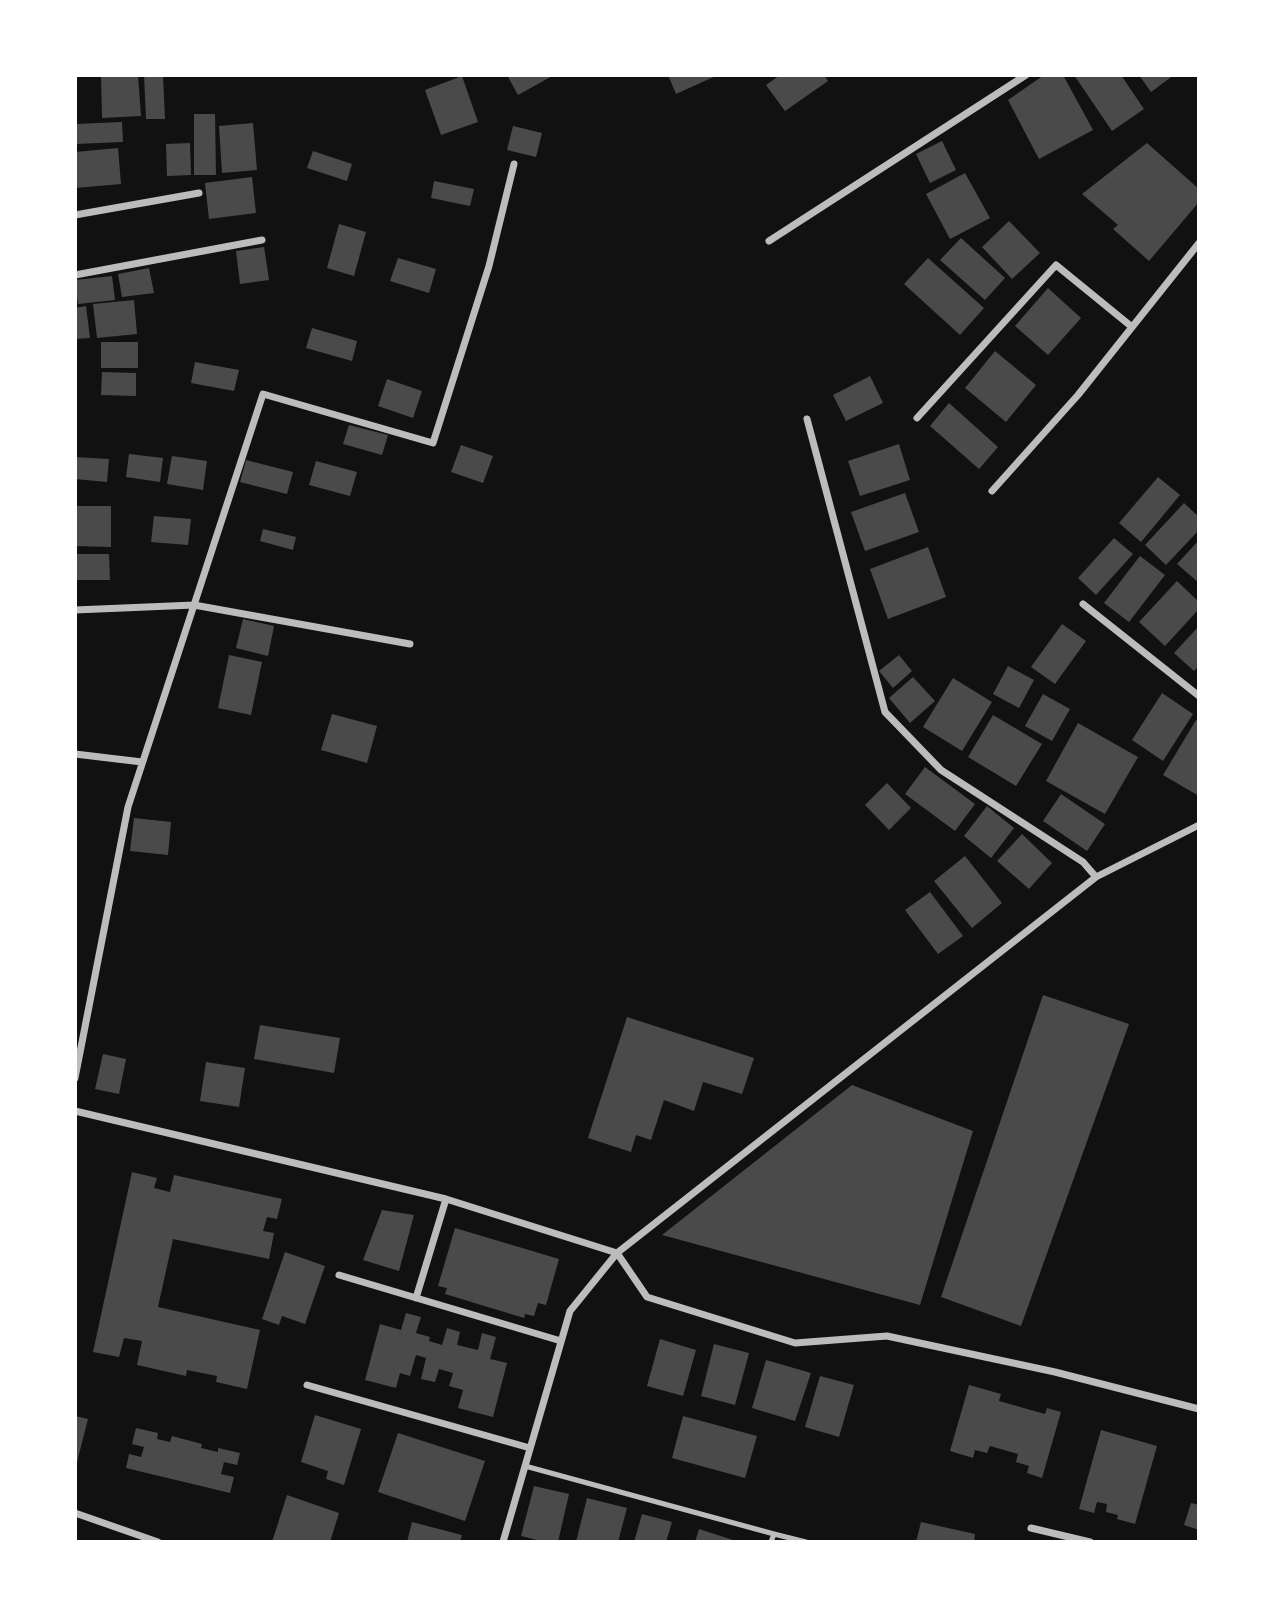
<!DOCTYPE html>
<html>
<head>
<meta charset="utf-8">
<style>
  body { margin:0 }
  #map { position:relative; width:1274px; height:1617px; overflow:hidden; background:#111; font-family:"Public Sans",sans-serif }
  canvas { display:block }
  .frame { position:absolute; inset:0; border:77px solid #fff; pointer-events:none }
</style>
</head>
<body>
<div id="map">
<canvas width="1274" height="1617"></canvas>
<div class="frame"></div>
</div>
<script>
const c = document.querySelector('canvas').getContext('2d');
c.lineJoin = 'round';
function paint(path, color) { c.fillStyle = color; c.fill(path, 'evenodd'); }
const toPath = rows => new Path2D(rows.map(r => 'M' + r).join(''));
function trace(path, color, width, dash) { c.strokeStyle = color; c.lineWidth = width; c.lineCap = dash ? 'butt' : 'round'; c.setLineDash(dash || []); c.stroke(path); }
paint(toPath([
  [101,75,138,75,141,116,102,118],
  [144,75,163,75,165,119,146,119],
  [507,75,554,75,518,95],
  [668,75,718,75,676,94],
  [780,75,824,75,828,81,785,111,766,85],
  [1044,75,1063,75,1093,130,1039,159,1008,100],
  [1074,75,1121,75,1144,109,1112,131],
  [1139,75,1174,75,1151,92],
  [462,76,478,122,441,135,425,90],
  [194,114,215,114,216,175,194,175],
  [122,122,123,142,75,144,75,124],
  [253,123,257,170,222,173,219,126],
  [513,126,542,133,536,157,507,150],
  [942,141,956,170,930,183,916,154],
  [190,143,191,175,167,176,166,144],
  [1147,143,1199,189,1199,202,1149,261,1113,229,1118,225,1082,194],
  [118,148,121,184,75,188,75,152],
  [313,151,352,164,347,181,307,168],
  [965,173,990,218,950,239,926,194],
  [252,177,256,213,209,219,205,183],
  [434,181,474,189,470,206,431,198],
  [1009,221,1040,253,1012,279,982,247],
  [339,224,366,232,354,276,327,268],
  [961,238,1005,278,985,300,940,260],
  [264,247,269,280,240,284,236,251],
  [398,258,436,269,429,293,390,281],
  [928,258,984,308,960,335,904,284],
  [149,268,154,293,122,297,118,274],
  [112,276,115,300,78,304,75,280],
  [1048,288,1081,318,1048,355,1015,326],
  [134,300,137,334,97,338,93,304],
  [86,306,90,338,75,339,75,308],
  [312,328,357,341,352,361,306,348],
  [101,342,138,342,138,368,101,368],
  [995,351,1036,385,1006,422,965,388],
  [195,362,239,370,234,391,191,383],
  [102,372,136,373,136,396,101,395],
  [870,376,883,403,846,421,833,395],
  [387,379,422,391,413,418,378,406],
  [949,403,998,447,979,469,930,426],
  [349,425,388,435,382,455,343,444],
  [899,444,910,480,860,496,848,461],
  [461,445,493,456,483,483,451,472],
  [129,454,163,458,160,482,126,477],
  [172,456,207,461,203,490,167,484],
  [75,457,109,459,107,482,75,479],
  [246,460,293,472,287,494,240,482],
  [316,461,357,472,350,496,309,485],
  [1158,477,1180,495,1141,542,1119,523],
  [905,493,919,532,865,551,851,512],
  [1184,503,1199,517,1199,530,1166,565,1145,545],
  [75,506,111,506,111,547,75,546],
  [154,516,191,519,188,545,151,542],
  [263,529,296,537,293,550,260,541],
  [1114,538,1133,554,1096,595,1078,578],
  [1199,540,1199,583,1177,564],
  [928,547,946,597,888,619,870,569],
  [75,554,109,554,110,580,75,580],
  [1140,556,1165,575,1129,622,1104,603],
  [1177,581,1199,602,1199,609,1165,646,1139,622],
  [243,619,274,626,268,656,236,648],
  [1062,624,1086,641,1055,684,1031,667],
  [1199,626,1199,666,1194,671,1174,653],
  [229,655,262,662,251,715,218,708],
  [899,655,912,671,893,688,879,671],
  [1008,666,1034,680,1019,708,993,694],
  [913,677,935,701,910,723,889,698],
  [953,678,992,702,962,751,923,727],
  [1162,693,1193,714,1163,761,1132,740],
  [1043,694,1070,709,1052,741,1025,726],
  [332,714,377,726,367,763,321,750],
  [993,715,1042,744,1016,786,968,757],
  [1196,720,1199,721,1199,796,1163,775],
  [1078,723,1138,757,1105,814,1046,781],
  [925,767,975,804,955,831,905,794],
  [887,783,911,808,889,830,865,805],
  [1061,794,1105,824,1087,851,1043,821],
  [987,806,1014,828,991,858,964,836],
  [134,818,171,822,168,855,130,851],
  [1022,834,1052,863,1029,889,997,861],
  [965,856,1002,903,972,928,934,881],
  [930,892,963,936,938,954,905,910],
  [1043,995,1129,1024,1021,1326,941,1297],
  [627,1017,754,1058,742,1094,703,1082,694,1111,664,1100,651,1140,636,1135,631,1152,588,1138],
  [260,1025,340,1038,334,1073,254,1059],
  [103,1054,126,1059,119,1094,95,1089],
  [206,1062,245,1068,239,1107,200,1101],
  [852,1085,973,1131,920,1305,662,1235],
  [132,1172,157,1178,154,1188,170,1192,174,1175,282,1199,277,1219,267,1217,263,1231,274,1233,269,1259,173,1239,158,1307,260,1330,247,1389,216,1382,217,1376,187,1370,186,1376,137,1365,142,1341,124,1338,119,1357,93,1352],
  [382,1210,414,1215,399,1271,363,1260],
  [455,1228,559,1259,546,1305,538,1303,534,1316,525,1314,524,1318,445,1294,447,1288,438,1286],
  [285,1252,325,1266,305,1324,282,1316,279,1325,262,1319],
  [406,1313,421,1317,416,1333,430,1337,429,1341,442,1345,447,1328,460,1332,457,1345,478,1350,482,1333,496,1337,490,1359,507,1363,493,1417,458,1408,463,1390,449,1386,453,1373,439,1369,435,1382,421,1379,426,1358,416,1355,410,1376,400,1373,396,1388,365,1380,380,1324,401,1330],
  [660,1339,696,1350,683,1396,647,1386],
  [714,1344,749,1353,735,1405,701,1396],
  [766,1360,811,1373,795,1421,752,1408],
  [820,1376,854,1385,839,1437,805,1427],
  [969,1385,1001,1394,999,1401,1045,1414,1047,1408,1061,1412,1042,1478,1027,1473,1029,1466,1016,1462,1018,1454,990,1446,987,1453,975,1450,973,1458,950,1451],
  [315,1415,361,1429,344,1485,326,1479,328,1471,301,1462],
  [75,1416,88,1419,76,1466,75,1466],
  [683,1416,757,1436,745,1478,672,1458],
  [136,1428,158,1433,157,1439,170,1442,172,1436,202,1444,201,1448,218,1452,218,1448,240,1453,237,1465,224,1462,221,1474,234,1477,230,1493,126,1468,129,1454,141,1457,144,1447,132,1444],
  [1101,1430,1157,1446,1135,1524,1117,1519,1118,1515,1106,1512,1107,1504,1097,1502,1094,1513,1079,1509],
  [398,1433,485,1461,465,1521,378,1492],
  [534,1486,569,1494,558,1542,545,1542,521,1536],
  [287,1495,339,1513,330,1542,272,1542],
  [587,1498,627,1508,618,1542,576,1542],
  [1191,1503,1199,1505,1199,1530,1184,1525],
  [642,1514,672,1522,666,1542,634,1542],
  [412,1522,462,1535,460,1542,407,1542],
  [921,1522,975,1534,974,1542,916,1542],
  [699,1529,733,1540,732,1542,695,1542]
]), '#4a4a4a');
trace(toPath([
  [525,1466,774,1534,771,1542],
  [774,1534,806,1542]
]), '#bcbcbc', 5);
trace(toPath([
  [75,215,199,193],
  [769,241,1026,75],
  [75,275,262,240],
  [917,418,1056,265,1132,327],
  [807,419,885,712,941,770,1083,862,1096,877],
  [992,491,1078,395,1199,243],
  [1083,604,1199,696],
  [75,610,194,605,263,394,433,443,489,266,514,164],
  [75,754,142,762],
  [75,1078,128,807,194,605,410,644],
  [75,1111,446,1199,617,1253,647,1297,795,1343,887,1336,1055,1372,1199,1409],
  [339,1275,561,1341],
  [416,1298,446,1199],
  [307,1385,530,1448],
  [75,1513,158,1542],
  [1031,1528,1090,1542],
  [503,1542,570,1311,617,1253,1096,877,1199,825]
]), '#bcbcbc', 7);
</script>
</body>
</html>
